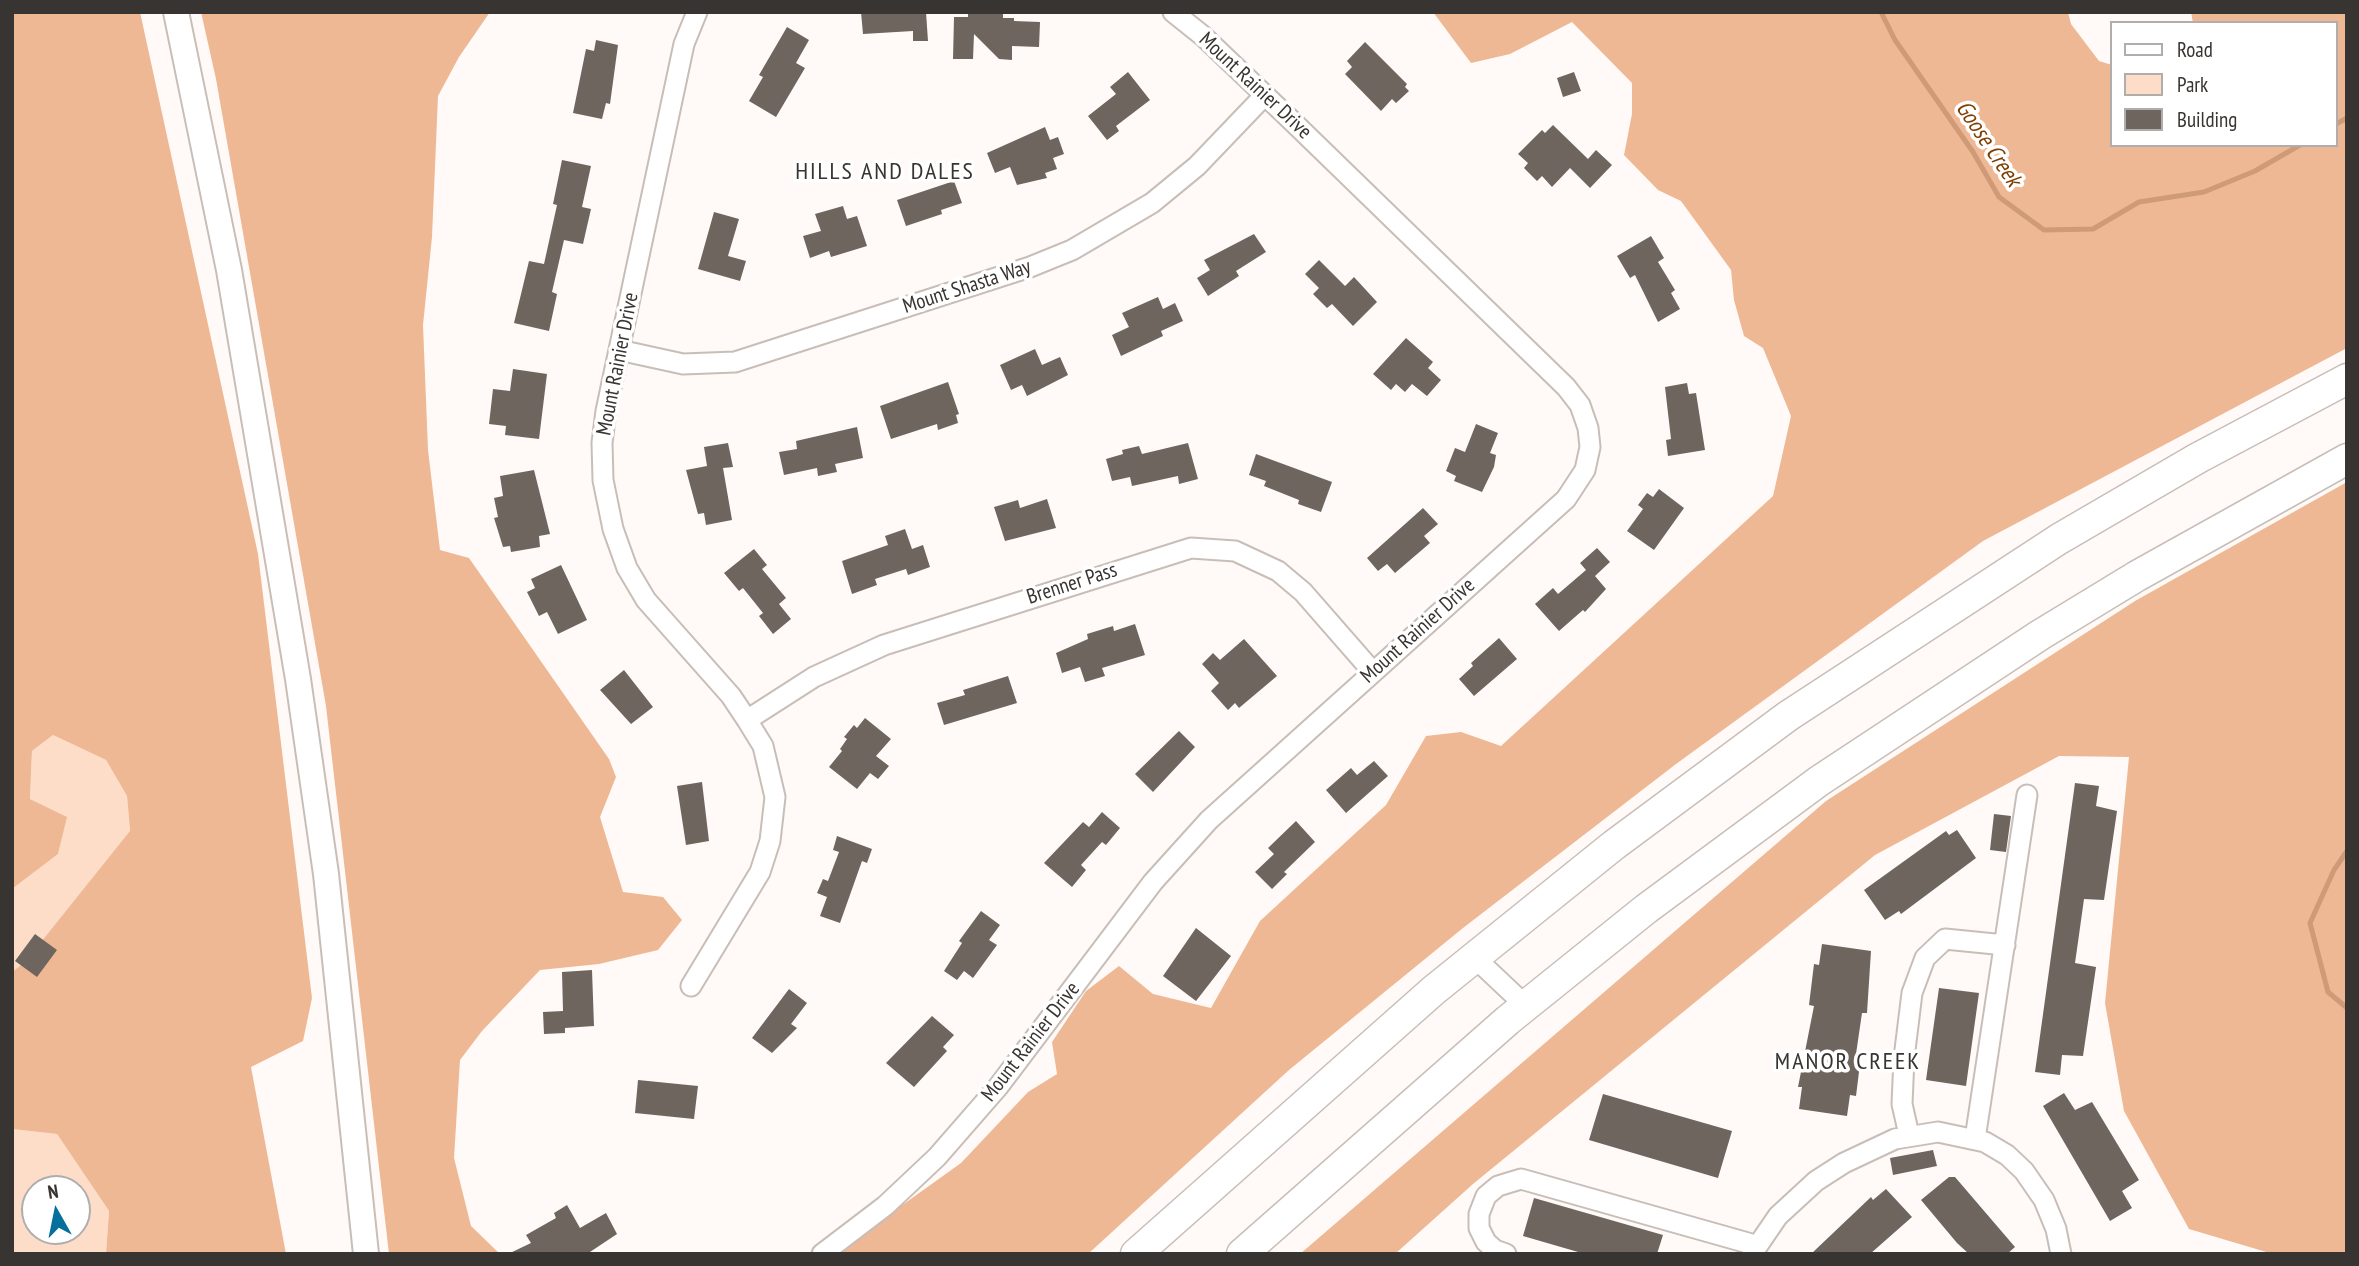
<!DOCTYPE html>
<html>
<head>
<meta charset="utf-8">
<style>
  body { margin:0 }
  #map { position:relative; width:2359px; height:1266px; overflow:hidden; background:#fffaf7; font-family:"PT Sans Narrow",sans-serif }
  canvas { display:block }
  .frame { position:absolute; inset:0; border:14px solid #383431; pointer-events:none }
  .legend { position:absolute; left:2110px; top:21px; width:228px; height:126px; box-sizing:border-box; background:#fff; border:2px solid #afaead; margin:0; padding:9px 12px; list-style:none; font-size:21px; color:#383431 }
  .legend li { display:flex; align-items:center; gap:14px; height:35px }
  .legend b { width:35px; border:2px solid #afaead }
  .north { position:absolute; left:21px; top:1175px; width:70px; height:70px; box-sizing:border-box; background:#fff; border:2px solid #afaead; border-radius:50%; rotate:351deg; font-size:19px; font-weight:700; line-height:28px; text-align:center; color:#383431 }
  .north::after { content:''; display:block; margin:auto; width:24px; height:32px; background:#06709c; clip-path:polygon(50% 0,100% 100%,50% 72%,0 100%) }
</style>
</head>
<body>
<div id="map">
<canvas width="2359" height="1266"></canvas>
<div class="frame"></div>
<ul class="legend">
<li><b style="height:9px;background:#fff"></b>Road</li>
<li><b style="height:19px;background:#fdddc8"></b>Park</li>
<li><b style="height:19px;background:#6e655f"></b>Building</li>
</ul>
<div class="north">N</div>
</div>
<script>
const c = document.querySelector('canvas').getContext('2d');
c.lineJoin = 'round';
function paint(path, color) { c.fillStyle = color; c.fill(path, 'evenodd'); }
const toPath = rows => new Path2D(rows.map(r => 'M' + r).join(''));
function trace(path, color, width, dash) { c.strokeStyle = color; c.lineWidth = width; c.lineCap = dash ? 'butt' : 'round'; c.setLineDash(dash || []); c.stroke(path); }
function label(font, color, halo, rows, align = 'center') {
  c.font = font + ' "PT Sans Narrow",sans-serif'; c.lineWidth = 7; c.setLineDash([]); c.textBaseline = 'middle'; c.strokeStyle = halo; c.fillStyle = color; for (const [text, x, y, turn = 0] of rows) {
    c.save(); c.translate(x, y); c.rotate((+turn || 0) * Math.PI / 180); c.textAlign = isNaN(turn) ? turn : align; if (halo) c.strokeText(text, 0, 0); c.fillText(text, 0, 0); c.restore();
  }
}
paint(toPath([
  [53,735,106,760,127,796,130,832,25,962,12,972,12,889,58,854,66,817,30,799,32,751],
  [12,1129,57,1134,109,1211,106,1254,12,1254],
  [35,1189,77,1189,77,1231,35,1231]
]), '#fdddc8');
paint(toPath([
  [12,12,140,12,258,554,312,998,303,1041,251,1067,286,1254,106,1254,109,1211,57,1134,12,1129,12,972,25,962,130,831,127,796,106,760,53,735,32,751,30,799,67,817,58,854,12,889],
  [201,12,490,12,459,57,438,96,432,237,423,325,428,450,440,550,469,558,609,759,616,777,600,817,623,892,663,897,682,920,658,950,599,964,540,970,482,1031,460,1060,454,1158,471,1226,500,1254,389,1254,326,706,216,79],
  [1433,12,2068,12,2071,24,2099,61,2112,65,2112,145,2336,145,2336,23,2193,23,2191,12,2347,12,2347,348,1983,541,1676,764,1463,928,1289,1070,1088,1254,834,1254,961,1163,1028,1092,1057,1074,1052,1042,1086,991,1119,966,1153,994,1211,1008,1260,921,1386,805,1426,736,1461,732,1501,746,1773,496,1791,416,1763,348,1744,336,1734,300,1731,270,1681,201,1658,190,1624,155,1632,114,1632,83,1572,22,1510,54,1471,63],
  [2347,482,2347,1254,2273,1254,2189,1229,2124,1111,2105,1003,2129,757,2059,756,1875,855,1473,1184,1395,1254,1300,1254,1826,801,2135,601]
]), '#eeb894');
trace(toPath([
  [1881,12,1895,40,1973,152,1999,197,2044,230,2093,229,2139,202,2204,192,2255,171,2300,145],
  [2336,124,2347,118],
  [2347,851,2334,870,2310,923,2328,992,2347,1008]
]), '#ce9a77', 5);
paint(toPath([
  [861,12,926,12,928,41,913,41,913,31,863,34],
  [968,12,1003,12,1003,18,1014,18,1014,21,1040,22,1039,47,1012,46,1012,60,999,59,974,34,973,59,953,59,954,17,968,17],
  [787,27,809,40,796,63,805,68,776,117,749,101,763,77,759,75],
  [596,40,618,45,610,104,606,103,602,119,573,113,586,49,594,51],
  [1365,42,1407,84,1405,87,1409,91,1396,103,1392,99,1381,111,1345,74,1352,67,1347,61],
  [1128,72,1150,100,1116,126,1119,131,1107,140,1088,116,1116,94,1110,87],
  [1574,72,1581,91,1563,97,1557,78],
  [1553,125,1588,159,1596,150,1612,165,1590,188,1570,168,1552,187,1542,176,1537,181,1524,168,1528,163,1518,154,1542,130,1545,133],
  [1045,127,1050,140,1058,137,1064,154,1053,158,1057,169,1045,173,1047,178,1017,185,1010,167,995,173,987,153],
  [562,160,591,166,582,207,591,209,583,244,564,240,552,292,557,294,549,331,514,323,529,261,544,264,557,205,553,204],
  [954,181,962,203,941,210,942,214,906,226,897,200],
  [843,206,847,219,857,216,867,246,831,257,829,251,810,258,803,236,821,231,815,214],
  [714,212,739,219,728,256,746,261,740,281,698,269],
  [1254,234,1266,252,1236,271,1239,276,1208,296,1197,278,1210,270,1204,260],
  [1651,236,1664,258,1658,262,1675,290,1671,293,1680,309,1658,322,1635,275,1630,278,1617,256],
  [1319,260,1345,286,1354,277,1377,302,1353,326,1332,304,1327,308,1313,294,1319,288,1305,274],
  [1158,297,1163,309,1175,303,1183,321,1161,331,1163,336,1121,356,1112,335,1129,327,1122,313],
  [1406,338,1433,362,1428,368,1441,380,1427,396,1412,384,1405,392,1396,384,1391,390,1373,374],
  [1035,349,1042,365,1060,357,1068,375,1027,396,1022,385,1011,390,1000,365],
  [513,369,547,374,539,439,505,435,506,426,489,424,493,389,510,391],
  [948,382,959,414,956,415,958,423,938,430,937,424,891,439,880,406],
  [1687,383,1689,394,1696,393,1705,450,1668,456,1666,440,1671,439,1665,387],
  [1476,424,1498,433,1490,453,1496,455,1494,467,1482,492,1454,481,1456,476,1446,471,1455,448,1465,452],
  [857,427,863,458,835,464,837,472,818,476,817,468,784,475,779,452,797,449,796,441],
  [728,443,733,467,723,468,732,520,706,525,704,513,698,514,686,470,707,466,704,447],
  [1188,443,1198,479,1179,484,1178,476,1132,486,1130,477,1112,481,1106,459,1123,454,1122,450,1139,446,1142,454],
  [1256,454,1332,482,1321,512,1298,504,1299,500,1264,486,1266,481,1249,475],
  [534,470,550,534,539,536,540,547,511,552,510,546,503,547,494,518,498,517,494,498,503,496,500,476],
  [1659,489,1684,508,1654,550,1627,531,1643,509,1638,505,1647,493,1653,497],
  [1047,499,1056,528,1005,541,994,507,1018,500,1020,508],
  [1423,508,1438,524,1424,536,1430,543,1395,573,1387,564,1378,571,1367,558],
  [905,529,912,549,923,545,930,567,908,575,906,569,875,579,877,585,852,594,842,561,888,545,885,536],
  [1597,548,1610,562,1595,576,1606,589,1585,612,1583,610,1559,631,1535,604,1553,588,1558,594,1586,570,1580,563],
  [754,549,767,565,762,569,786,598,779,604,791,619,773,634,759,616,763,613,743,588,739,591,724,573],
  [561,565,587,620,558,634,547,612,539,616,527,592,535,588,531,579],
  [1135,624,1145,655,1102,668,1105,676,1085,682,1080,667,1062,673,1056,653,1088,639,1087,634,1113,626,1114,631],
  [1499,638,1517,659,1474,696,1459,679,1473,666,1471,663],
  [1244,639,1277,676,1239,708,1235,703,1228,710,1211,691,1219,683,1202,664,1213,653,1220,660],
  [624,670,653,707,631,724,600,690],
  [1008,676,1017,703,944,725,937,703,965,695,963,690],
  [865,718,891,739,876,756,889,766,878,779,870,773,857,789,829,767,842,751,840,749,847,739,844,737,854,725,857,728],
  [1179,731,1195,747,1153,792,1135,774],
  [1374,761,1388,776,1346,813,1326,790,1351,768,1357,775],
  [702,782,709,841,686,845,677,786],
  [2075,783,2099,786,2096,806,2117,811,2104,900,2084,899,2078,942,2075,963,2096,967,2083,1056,2062,1055,2060,1075,2035,1072],
  [1102,812,1120,828,1106,845,1102,842,1081,865,1086,870,1072,887,1044,863,1083,822,1089,827],
  [1994,814,2011,816,2006,852,1990,850],
  [1296,821,1315,842,1284,872,1287,874,1272,889,1255,872,1274,854,1268,848],
  [1957,830,1976,858,1901,914,1899,911,1885,920,1864,890,1946,831,1949,835],
  [837,836,872,849,867,863,862,861,840,923,820,916,827,897,817,893,823,879,828,881,839,852,833,850],
  [981,911,1000,925,989,940,997,945,973,978,964,971,957,980,944,971,962,943,959,941],
  [1196,928,1231,956,1196,1001,1163,976],
  [35,934,57,950,37,977,15,961],
  [1822,944,1871,951,1867,1013,1862,1013,1856,1054,1861,1055,1858,1080,1856,1096,1850,1095,1847,1116,1799,1109,1802,1087,1798,1087,1814,1006,1809,1005,1814,964,1819,965],
  [592,970,594,1026,565,1028,565,1033,544,1034,543,1012,563,1011,562,972],
  [1939,988,1979,993,1966,1086,1926,1080],
  [789,989,807,1003,791,1024,797,1028,772,1053,752,1038],
  [932,1016,954,1035,943,1047,947,1051,914,1087,886,1063],
  [638,1080,698,1086,694,1119,635,1113],
  [2064,1093,2075,1110,2092,1102,2139,1180,2122,1191,2132,1208,2110,1221,2043,1106],
  [1603,1094,1732,1131,1718,1178,1589,1140],
  [1933,1150,1937,1166,1893,1175,1890,1158],
  [1949,1177,1955,1177,2015,1247,2007,1254,1969,1254,1957,1243,1921,1200],
  [1886,1189,1912,1217,1870,1254,1811,1254,1871,1197,1873,1200],
  [1534,1198,1663,1235,1657,1254,1585,1254,1523,1236],
  [567,1205,580,1228,606,1213,617,1234,587,1254,508,1254,531,1243,526,1235,556,1218,554,1213]
]), '#6e655f');
const minor = toPath([
  [619,350,683,364,735,362,1030,267,1072,250,1152,203,1197,166,1265,95],
  [747,720,814,677,884,645,1191,548,1235,551,1278,571,1303,592,1372,671],
  [1475,958,1526,1006],
  [691,986,760,872,770,841,775,797,763,746,747,720,731,696,646,600,627,568,613,529,603,480,602,443,606,411,684,44,697,12],
  [1909,1135,1902,1104,1904,1058,1912,993,1925,958,1945,939,2005,945],
  [1975,1139,2027,795],
  [822,1254,885,1206,937,1157,998,1087,1153,882,1209,820,1566,499,1585,470,1590,447,1588,428,1580,405,1566,387,1292,121,1203,36,1173,12],
  [1506,1254,1495,1250,1486,1242,1479,1228,1479,1214,1486,1196,1498,1186,1521,1179,1755,1245],
  [1752,1254,1778,1216,1816,1181,1844,1163,1895,1139,1938,1132,1985,1142,2007,1155,2024,1171,2044,1200,2056,1229,2061,1254]
]);
const major = toPath([
  [176,12,229,270,298,679,326,874,366,1254]
]);
const highway = toPath([
  [1136,1254,1434,990,1614,845,1788,716,2059,539,2198,458,2347,379],
  [1242,1254,1508,1020,1646,909,1819,781,2040,635,2137,576,2347,459]
]);
trace(minor, '#c8beb7', 23);
trace(major, '#c8beb7', 28);
trace(highway, '#c8beb7', 33);
trace(minor, '#fff', 19);
trace(major, '#fff', 24);
trace(highway, '#fff', 30);
label('21px', '#383431', '#fff', [
  ["Mount Rainier Drive",1255,86,43],
  ["Mount Shasta Way",967,287,-18],
  ["Mount Rainier Drive",618,364,-79],
  ["Brenner Pass",1072,584,-18],
  ["Mount Rainier Drive",1418,631,-42],
  ["Mount Rainier Drive",1031,1042,-52]
]);
label('italic 23px', '#7f3f00', '#fff', [
  ["Goose Creek",1988,144,56]
]);
c.letterSpacing = '2px';
label('24px', '#383431', '#fff', [
  ["HILLS AND DALES",885,172],
  ["MANOR CREEK",1848,1062]
]);
c.letterSpacing = '0px';
</script>
</body>
</html>
